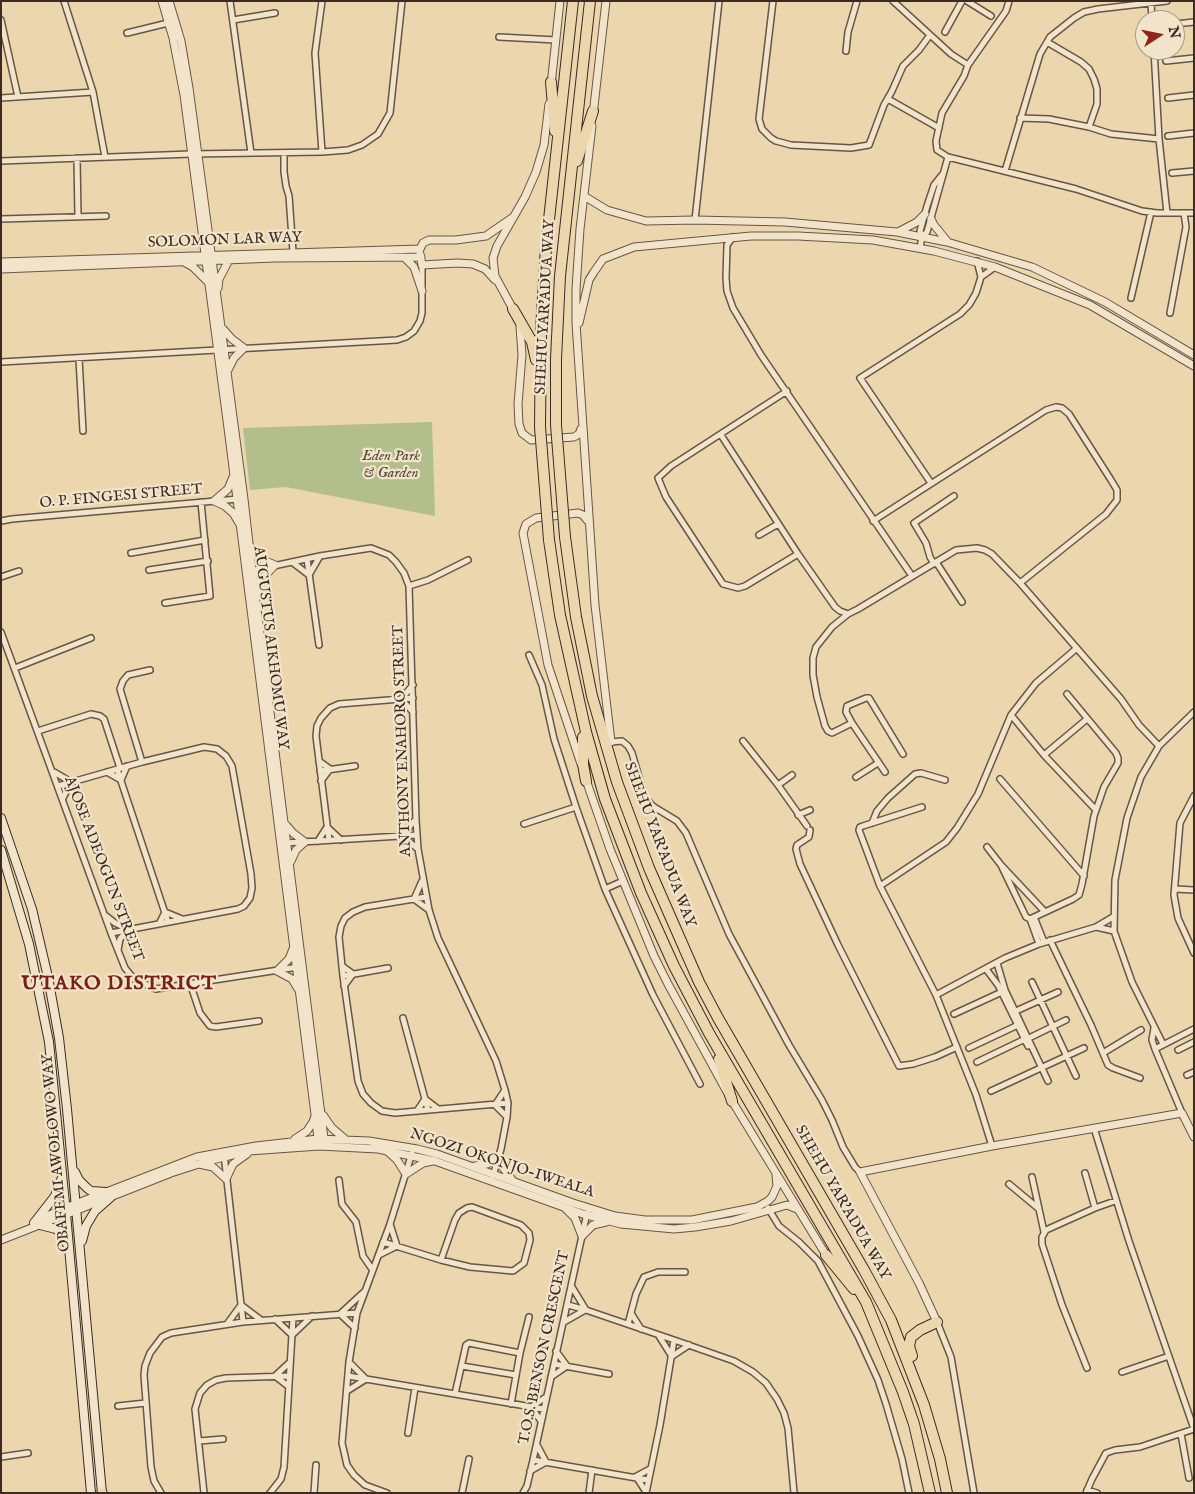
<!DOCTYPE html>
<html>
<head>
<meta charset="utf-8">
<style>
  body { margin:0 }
  #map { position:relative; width:1195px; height:1494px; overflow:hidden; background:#ebd6ad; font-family:"IM FELL English",serif }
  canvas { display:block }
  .frame { position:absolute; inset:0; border:2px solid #3b2b24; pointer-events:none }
  .north { position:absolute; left:1135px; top:10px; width:50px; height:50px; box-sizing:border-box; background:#f2e4ca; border:1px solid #a99a88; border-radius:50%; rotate:79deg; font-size:14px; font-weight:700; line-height:20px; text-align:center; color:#3b2b24 }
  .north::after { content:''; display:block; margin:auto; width:18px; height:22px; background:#8f2418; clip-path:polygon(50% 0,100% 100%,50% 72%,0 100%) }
</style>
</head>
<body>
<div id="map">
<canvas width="1195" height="1494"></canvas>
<div class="frame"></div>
<div class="north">N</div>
</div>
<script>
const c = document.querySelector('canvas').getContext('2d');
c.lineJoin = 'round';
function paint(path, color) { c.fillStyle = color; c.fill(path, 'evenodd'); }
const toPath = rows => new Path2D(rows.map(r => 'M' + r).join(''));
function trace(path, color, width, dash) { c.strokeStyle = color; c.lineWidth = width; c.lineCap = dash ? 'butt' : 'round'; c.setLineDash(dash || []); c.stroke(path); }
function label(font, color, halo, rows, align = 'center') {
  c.font = font + ' "IM FELL English",serif'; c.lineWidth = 4.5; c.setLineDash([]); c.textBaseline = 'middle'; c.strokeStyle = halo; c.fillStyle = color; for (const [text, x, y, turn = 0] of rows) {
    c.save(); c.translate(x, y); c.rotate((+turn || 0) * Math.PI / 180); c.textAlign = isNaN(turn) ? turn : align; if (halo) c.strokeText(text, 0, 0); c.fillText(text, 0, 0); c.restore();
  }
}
paint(toPath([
  [432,422,435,516,286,487,250,490,243,428]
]), '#b3be8d');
const minor = toPath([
  [64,1,93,92,105,157],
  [230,1,251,153],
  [322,1,315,53,322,152],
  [773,1,759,119,762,129,771,138,776,141,791,145,851,148,869,145,884,105,892,91,903,66,919,50,930,35],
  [893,1,951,54,968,65],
  [967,1,991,16],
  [1151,3,1152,20],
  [1,20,18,97],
  [233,20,275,13],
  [1175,24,1194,22],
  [945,32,962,1],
  [127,33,168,23],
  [499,37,556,40],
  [1047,42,1081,62,1089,69,1094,79,1097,89,1097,104,1089,127],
  [1154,50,1159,139,1167,213],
  [846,51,848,32,857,1],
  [1166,61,1194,58],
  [1,98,93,92],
  [1168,98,1194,95],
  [888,99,939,128],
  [1020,118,1049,119,1089,127,1111,134,1159,139],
  [1168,136,1194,133],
  [284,153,284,172,286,186,289,196,293,252],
  [948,157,937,150,936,141,942,113,964,76,968,65,1006,11,1009,1],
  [77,158,78,217],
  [1,161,191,154,322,152,348,150,362,145,378,134,390,113,402,1],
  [1005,171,1040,54,1050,37,1074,18,1084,12,1098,9,1167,1],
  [1172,173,1194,171],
  [1,219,106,216],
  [695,220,719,1],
  [733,237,727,245,726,278,727,291,733,308,761,355,912,576],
  [922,237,927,232,948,157,1076,189,1142,211,1157,213,1194,213],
  [920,248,922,237,920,231,927,206,934,185,942,175],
  [977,261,981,277],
  [1131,298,1151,212],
  [1170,313,1186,227,1184,213],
  [79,359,83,431],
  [1,362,397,340,406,337,414,331,420,321,422,313,422,265],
  [787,391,671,466,658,478,666,497,723,584,738,588,745,586,798,554],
  [721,435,798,554,835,607,840,611,848,614,858,609,956,550,977,548,985,550,992,554,1020,583,1121,699,1139,725,1159,746],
  [931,483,860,378,960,314,969,305,976,293,981,277,995,267],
  [1,521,12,519,238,499],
  [873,521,1046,410,1056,407,1062,408,1069,414,1111,480,1117,490,1117,500,1106,514,1020,583],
  [759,535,778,524],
  [131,553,205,540],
  [307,559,319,645],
  [292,562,309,575,320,556],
  [936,562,962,602],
  [934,564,930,557,926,543,914,523,954,496],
  [149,570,208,561],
  [250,571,320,556,371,548,389,555,396,562,404,573,409,586,416,820,418,849,429,910,438,938,496,1061,505,1090,508,1103,507,1117,501,1149,493,1176],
  [1,577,19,571],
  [409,586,428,580,468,560],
  [165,603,210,596,201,502],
  [848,614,832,627,816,647,813,658,813,675,817,697,825,726,828,731,832,733,852,723,885,772],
  [1,632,111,933,125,968,134,979,156,989,298,967],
  [529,655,542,685,554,739,576,807,605,889,653,995,700,1084],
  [15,668,91,638],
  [413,685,401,699,413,712],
  [1011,715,1044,755,1096,810],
  [852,723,846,712,847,706,866,698,869,698,903,754],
  [38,731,91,714,100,716,104,719,120,768],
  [743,741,778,785],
  [611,742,622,741,628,746,632,753,645,798,654,807,677,821,686,833,729,934,789,1045,822,1100,832,1120,843,1147,855,1167,860,1172],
  [1044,755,1087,719],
  [319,761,330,769,321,781],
  [142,762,120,689,123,681,128,675,150,670],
  [117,769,168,922],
  [320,771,355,766],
  [54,772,71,782,63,798],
  [107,772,121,780,127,766],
  [792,775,778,785,807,826],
  [856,777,878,763],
  [1000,779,1084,876],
  [58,786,142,762,204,747,217,749,226,756,232,766,251,874,252,888,250,898,244,906,238,909,111,933],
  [1194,796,1180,823,1174,895,1178,918,1194,953],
  [922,807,866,825,860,827,859,830,880,886,936,995,976,1095,992,1146],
  [798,815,810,810],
  [415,820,402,836,418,849],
  [872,823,877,811,888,798,915,774,921,773,945,780],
  [524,824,576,807],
  [810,830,809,837,797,845,796,849,800,864,838,945,899,1066,913,1064,935,1057,957,1047],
  [329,840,316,736,317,726,321,718,330,708,339,704,413,698],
  [318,841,327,827,341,840],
  [285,843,417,835],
  [987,847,1001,865,1045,912],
  [1001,865,1026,917,1030,919,1039,944],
  [422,881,414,899,429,910],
  [880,886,946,842,957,828,978,794,1011,715,1036,683,1077,648],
  [605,889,623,881],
  [1175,889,1194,890],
  [426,897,365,907,353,912,345,918,341,926,339,937,343,976,358,1081,363,1094,371,1103,382,1111,395,1113,508,1103],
  [106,916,115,923,128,929],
  [1034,917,1044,942],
  [1030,919,1073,899,1079,895,1082,884,1094,816,1104,787,1118,763,1118,758,1116,753,1067,694],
  [159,924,165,912,182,919],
  [1096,927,1114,931],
  [1050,940,1091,1025,1108,1065,1113,1068,1140,1078],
  [118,950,120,939,127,931],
  [997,963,1005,990,1048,1081],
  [342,966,353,974,344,986],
  [986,969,998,985,1028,1046],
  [343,976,388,968],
  [1032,982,1076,1076],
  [190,983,200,1013,210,1026,216,1027,259,1021],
  [936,995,1005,958,1039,944,1096,927,1113,917],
  [1016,1011,1058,992],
  [954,1014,1004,991],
  [403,1018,428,1110],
  [1154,1028,1152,1040,1155,1049,1182,1113],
  [1029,1038,1066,1020],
  [1163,1044,1132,982,1114,931,1115,880,1127,818,1141,777,1159,746,1194,712],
  [969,1048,1018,1025],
  [1155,1049,1194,1029],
  [1178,1050,1194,1042],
  [1103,1053,1141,1030],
  [977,1062,1025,1039],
  [1187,1075,1194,1072],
  [505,1090,495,1105,507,1117],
  [991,1091,1084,1048],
  [417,1111,425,1099,438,1109],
  [1094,1128,1129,1241,1194,1429],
  [1085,1173,1095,1208],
  [1032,1177,1039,1209],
  [339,1180,342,1204,356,1222,363,1256,372,1269],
  [1009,1184,1039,1209,1044,1232],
  [768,1208,779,1226,799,1242,818,1261,858,1336,878,1380,886,1404,902,1459,909,1493],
  [383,1242,441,1260,470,1267,513,1271,524,1263,530,1240,529,1233,521,1225,472,1207,467,1208,459,1213,455,1220,441,1260],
  [379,1255,397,1246,390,1224],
  [572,1287,586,1310],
  [568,1305,586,1310,674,1340],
  [631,1313,641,1329],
  [275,1319,292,1335,312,1316],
  [243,1322,357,1313],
  [564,1322,585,1310],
  [937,1322,951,1357,974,1493],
  [227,1324,241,1305,261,1320],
  [628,1324,636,1294,644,1277,658,1272,685,1272],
  [355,1328,340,1314,365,1291],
  [659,1336,671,1355],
  [671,1357,689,1345],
  [554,1364,609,1374],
  [462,1366,516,1375],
  [1087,1368,1062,1305,1042,1244,1042,1237,1046,1230,1095,1208,1115,1201],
  [1122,1372,1169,1356],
  [348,1376,544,1409],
  [551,1377,567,1366,556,1351],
  [288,1386,275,1376,289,1363],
  [347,1391,366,1379,349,1362],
  [455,1394,466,1345,469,1343,520,1353],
  [511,1404,520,1353,529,1317],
  [118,1406,146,1403],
  [541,1421,531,1407,546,1397],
  [408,1433,415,1388],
  [1181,1434,1189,1478],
  [199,1441,223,1439],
  [1,1457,28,1453],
  [533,1460,648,1480],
  [530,1471,546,1462,537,1445],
  [635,1477,650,1469],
  [637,1478,646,1492],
  [1087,1490,1097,1493],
  [161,1493,154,1481,151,1467,144,1375,145,1366,150,1353,162,1337,171,1333,243,1322,224,1154],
  [204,1493,195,1409,200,1393,207,1385,216,1380,226,1378,289,1376],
  [270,1493,281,1479,284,1467,293,1318],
  [314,1493,316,1465],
  [387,1493,365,1485,354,1475,347,1465,342,1443,349,1362,357,1313,390,1224,412,1153],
  [462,1493,469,1459],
  [523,1493,527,1486,533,1460,587,1213],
  [589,1493,592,1470],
  [646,1493,660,1425,674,1340,734,1361,753,1372,766,1383,777,1399,784,1413,788,1428,794,1493],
  [1086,1493,1092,1479,1106,1453,1115,1450,1140,1447,1194,1429]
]);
const tertiary = toPath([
  [162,1,173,38,184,95,228,428,319,1146],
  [169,1,181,41,189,88,244,499,252,570,325,1146],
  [551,85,560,1],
  [593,115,606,1],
  [592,126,580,229,576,289,576,323,595,605,611,742],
  [584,196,607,210,646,221,695,220,785,222,897,232,947,242,1032,267,1105,302,1194,355],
  [931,219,934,225,947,241],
  [898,232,917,222,925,214],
  [420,249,423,243,429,240,456,240,486,236,512,218],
  [420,254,422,265,457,263,473,264,485,269,495,280],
  [402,257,405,258,414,267,422,291],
  [1,262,420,249],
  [184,262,193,267,208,282],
  [1,269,275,258,421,257],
  [218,288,219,279,229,260],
  [514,311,495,276,493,258,497,246,525,197,536,172,544,145,549,104],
  [579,323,589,280,594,272,603,259,634,247,751,236,798,236,873,240,934,251,995,267,1090,305,1194,366],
  [520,326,522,355,518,404,519,424,522,433,531,440,574,437,579,434,581,429],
  [223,329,232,339,244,348,234,358,228,370],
  [214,501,225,506,233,513,239,523],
  [214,501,228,489,233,477],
  [250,546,259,558,275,565,259,582,257,592],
  [581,764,548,665,523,533,526,524,536,518,578,513,583,515,588,521],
  [585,777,610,849,654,956,668,984,732,1101,826,1255],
  [286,825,293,833,305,842,296,850,291,861],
  [293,949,289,959,277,971,292,979,298,989],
  [323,1115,332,1128,346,1140],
  [295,1139,307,1131,313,1122,315,1116],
  [386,1150,397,1160,406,1174,423,1163,433,1161],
  [199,1164,213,1167,226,1179],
  [475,1166,487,1164,499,1156,504,1169,513,1181],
  [226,1179,233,1164,247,1154],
  [566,1209,575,1218,582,1236],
  [34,1222,65,1208,197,1157,256,1146,318,1139,369,1141,417,1149,437,1154,573,1203,615,1216,645,1220,692,1220,757,1207,768,1201,772,1197,777,1186,776,1175],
  [582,1236,593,1225,606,1222],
  [1,1240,171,1173,208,1161,249,1151,319,1146,378,1149,435,1161,583,1214,621,1224,674,1229,695,1227,731,1221,787,1205,797,1209],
  [937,1322,919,1283,860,1172,992,1146,1182,1113,1194,1137]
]);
const secondary = toPath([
  [1,818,32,909,48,977,59,1038,67,1109,102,1493],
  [1,850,29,944,49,1042,66,1214,91,1493],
  [75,1172,79,1180,87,1188,91,1191,106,1192],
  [34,1223,55,1196,61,1180],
  [40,1225,56,1229,61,1233,67,1244],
  [82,1241,86,1226,95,1211,111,1197]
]);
const trunk = toPath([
  [102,1492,102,1493]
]);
const motorway = toPath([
  [551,82,555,131],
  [577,161,593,111],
  [513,309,532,342,536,360],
  [556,425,556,359,560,276,590,1],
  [540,427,541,330,546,247,573,1],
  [565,537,576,617,592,696,617,782,649,868,699,982,718,1018,864,1270,891,1320,924,1405,940,1459,947,1493],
  [549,540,560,615,586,732,605,799,641,893,674,966,709,1033,866,1302,903,1392,914,1424,930,1493],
  [583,737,583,764,586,781],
  [719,1059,732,1101],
  [826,1255,854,1289],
  [912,1356,909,1346,911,1337,920,1330,937,1322]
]);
trace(minor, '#675646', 8);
trace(tertiary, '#675646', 9);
trace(secondary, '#3b2b24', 10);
trace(trunk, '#3b2b24', 11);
trace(motorway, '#3b2b24', 12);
trace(minor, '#f2e4ca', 5);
trace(tertiary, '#f2e4ca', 7);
trace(secondary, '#f2e4ca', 8);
trace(trunk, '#ebd6ad', 9);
trace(motorway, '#ebd6ad', 10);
const motorwayBridge = toPath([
  [556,425,565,537],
  [540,427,549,540]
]);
trace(motorwayBridge, '#3b2b24', 12, []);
trace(motorwayBridge, '#ebd6ad', 10);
label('15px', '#3b2b24', '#f2e4ca', [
  ["SOLOMON LAR WAY",225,241,-2],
  ["SHEHU YAR'ADUA WAY",546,307,-87],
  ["O. P. FINGESI STREET",121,497,-5],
  ["AUGUSTUS AIKHOMU WAY",270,648,83],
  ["ANTHONY ENAHORO STREET",403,741,-92],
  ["SHEHU YAR'ADUA WAY",659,845,69],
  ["AJOSE ADEOGUN STREET",103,869,69],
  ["OBAFEMI AWOLOWO WAY",57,1153,-95],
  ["NGOZI OKONJO-IWEALA",502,1164,18],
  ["SHEHU YAR'ADUA WAY",842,1203,60],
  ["T.O.S. BENSON CRESCENT",545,1348,-78]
]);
label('italic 15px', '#534839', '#f2e4ca', [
  ["Eden Park",391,457],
  ["& Garden",391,474]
]);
c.letterSpacing = '1px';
label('bold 20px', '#7a1f14', '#f2e4ca', [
  ["UTAKO DISTRICT",119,985]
]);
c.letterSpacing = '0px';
</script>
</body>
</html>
